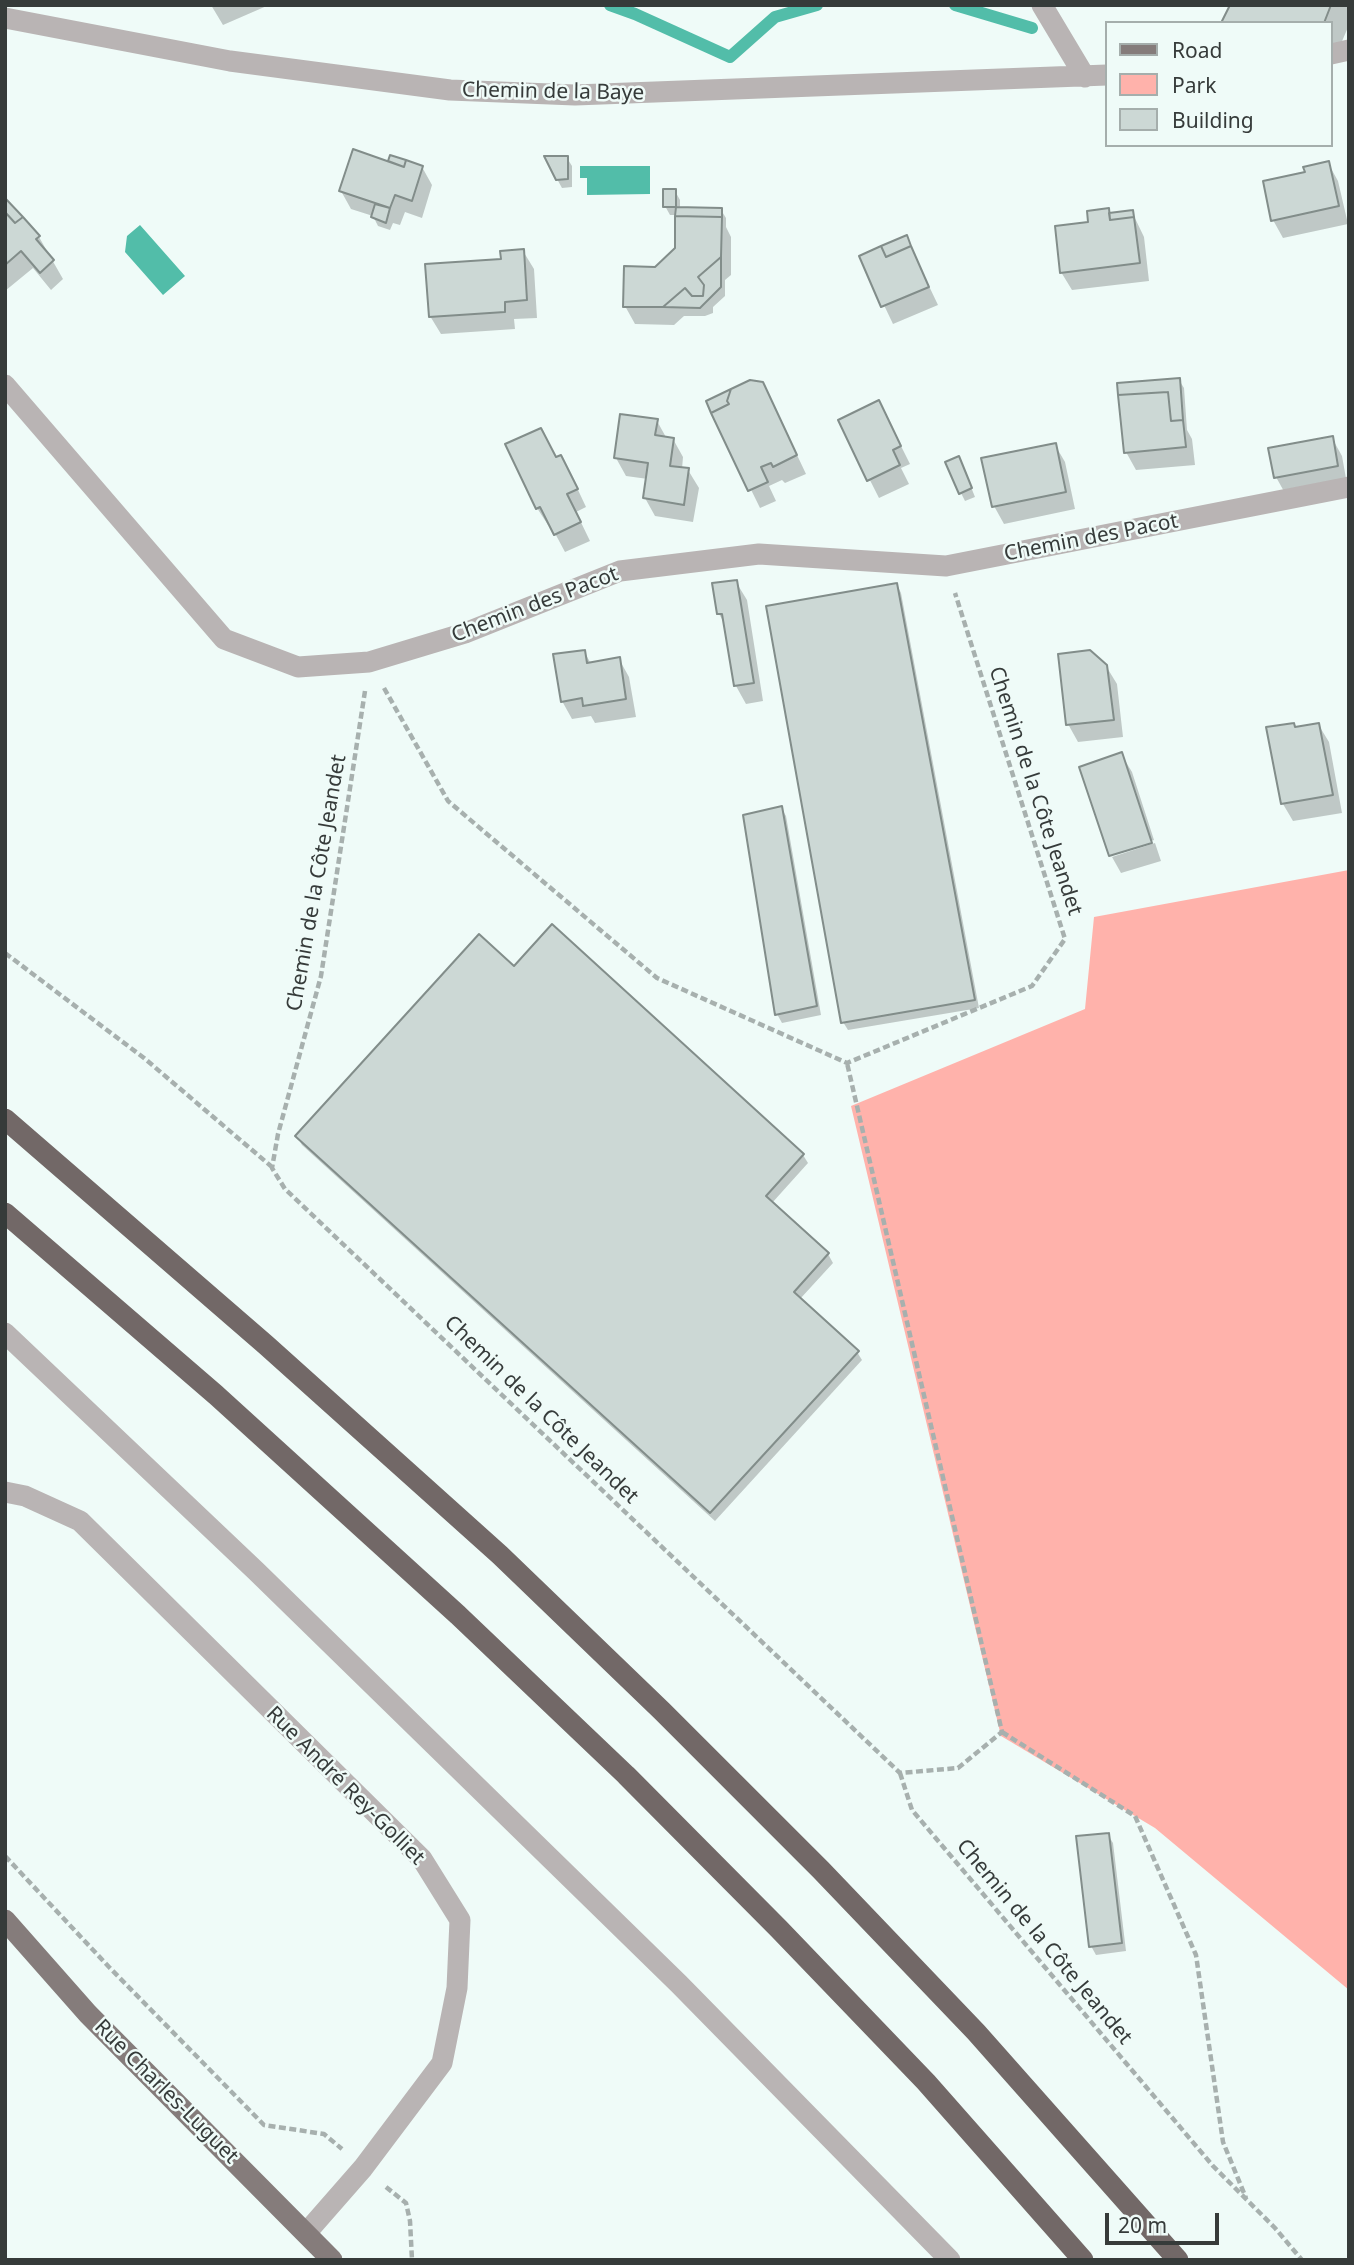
<!DOCTYPE html>
<html>
<head>
<meta charset="utf-8">
<style>
  body { margin:0 }
  #map { position:relative; width:1354px; height:2265px; overflow:hidden; background:#effbf8; font-family:"Noto Sans",sans-serif }
  canvas { display:block }
  .frame { position:absolute; inset:0; border:7px solid #363b3a; pointer-events:none }
  .legend { position:absolute; left:1105px; top:21px; width:228px; height:126px; box-sizing:border-box; background:#effbf8; border:2px solid #a5aeac; margin:0; padding:9px 12px; list-style:none; font-size:21px; color:#363b3a }
  .legend li { display:flex; align-items:center; gap:14px; height:35px }
  .legend b { width:35px; border:2px solid #a5aeac }
  .scale { position:absolute; left:1105px; top:2213px; width:114px; height:32px; box-sizing:border-box; border:4px solid #363b3a; border-top:0; padding-left:9px; font-size:21px; line-height:24px; white-space:nowrap; color:#363b3a; -webkit-text-stroke:5px #effbf8; paint-order:stroke }
</style>
</head>
<body>
<div id="map">
<canvas width="1354" height="2265"></canvas>
<div class="frame"></div>
<ul class="legend">
<li><b style="height:9px;background:#857c7b"></b>Road</li>
<li><b style="height:19px;background:#ffb2ab"></b>Park</li>
<li><b style="height:19px;background:#ccd8d5"></b>Building</li>
</ul>
<div class="scale">20 m</div>
</div>
<script>
const c = document.querySelector('canvas').getContext('2d');
c.lineJoin = 'round';
function paint(path, color) { c.fillStyle = color; c.fill(path, 'evenodd'); }
const toPath = rows => new Path2D(rows.map(r => 'M' + r).join(''));
function trace(path, color, width, dash) { c.strokeStyle = color; c.lineWidth = width; c.lineCap = dash ? 'butt' : 'round'; c.setLineDash(dash || []); c.stroke(path); }
function label(font, color, halo, rows, align = 'center') {
  c.font = font + ' "Noto Sans",sans-serif'; c.lineWidth = 5; c.setLineDash([]); c.textBaseline = 'middle'; c.strokeStyle = halo; c.fillStyle = color; for (const [text, x, y, turn = 0] of rows) {
    c.save(); c.translate(x, y); c.rotate((+turn || 0) * Math.PI / 180); c.textAlign = isNaN(turn) ? turn : align; if (halo) c.strokeText(text, 0, 0); c.fillText(text, 0, 0); c.restore();
  }
}
paint(toPath([
  [1349,870,1349,1990,1155,1828,1001,1736,851,1106,1085,1009,1094,917]
]), '#ffb2ab');
paint(toPath([
  [580,166,650,166,650,194,587,195,587,178,580,178],
  [140,225,185,276,163,295,125,252,127,236]
]), '#52bda9');
paint(toPath([
  [211,5,269,5,223,25],
  [1232,5,1349,5,1349,25,1333,62,1331,62,1331,23,1223,23],
  [391,157,422,167,432,185,422,218,405,212,400,225,393,223,390,230,378,226,373,216,351,209,341,191,389,164],
  [567,158,572,166,572,187,562,188,557,179],
  [1328,163,1338,181,1348,224,1283,238,1273,220,1307,173],
  [675,191,680,200,680,209,721,210,726,218,726,227,731,237,731,275,725,280,725,296,713,307,713,313,705,316,684,316,674,325,635,324,625,306,656,269,677,249,677,215,670,215,665,206],
  [5,200,39,237,63,279,51,290,33,268,5,291],
  [1132,212,1144,237,1149,281,1072,290,1061,272,1090,224,1110,215],
  [906,238,938,305,893,324,861,257],
  [523,251,534,269,537,318,514,319,515,329,441,334,430,316,502,261],
  [1179,380,1184,388,1187,430,1192,439,1195,465,1136,470,1126,452],
  [772,402,806,474,785,483,782,480,769,486,776,501,760,508,713,412],
  [879,402,910,464,901,468,909,484,879,498,840,421],
  [657,421,667,439,673,439,683,457,682,469,688,470,699,488,693,522,655,516,645,498,648,479,626,476,616,458],
  [1332,438,1342,456,1347,484,1286,495,1276,477],
  [1055,445,1065,462,1075,509,1004,524,994,506],
  [963,467,975,497,965,501,961,493],
  [571,475,586,507,576,512,590,541,565,552,550,524,548,525,537,508],
  [736,582,747,600,763,701,746,704,736,686,726,626,719,614],
  [897,585,901,593,979,1008,848,1030,843,1022],
  [584,651,591,664,619,659,629,677,636,717,595,723,591,716,572,719,562,701],
  [1106,666,1117,684,1123,737,1078,742,1068,724],
  [1318,724,1329,742,1342,813,1293,821,1283,804,1295,729],
  [1121,754,1132,772,1154,840,1112,854,1112,857,1081,768],
  [781,808,786,816,821,1015,782,1023,777,1014],
  [1155,843,1161,861,1121,873,1112,857],
  [514,968,803,1155,808,1163,772,1203,828,1254,833,1263,800,1299,857,1352,862,1360,715,1521,302,1145,297,1136],
  [1108,1835,1113,1843,1126,1951,1096,1955,1091,1946]
]), '#0003');
trace(toPath([
  [610,5,635,14,730,57,775,17,817,5],
  [955,5,1032,28]
]), '#52bda9', 12);
const building = toPath([
  [1230,5,1331,5,1324,23,1221,23,1230,5],
  [353,149,404,167,406,160,423,166,412,201,395,195,390,208,339,191,353,149],
  [390,155,406,160,404,167,388,161,390,155],
  [544,156,568,156,568,179,556,180,544,156],
  [1329,161,1339,206,1271,221,1263,181,1305,172,1303,167,1329,161],
  [663,189,676,189,676,207,663,207,663,189],
  [5,198,23,217,15,223,5,212,5,198],
  [375,204,390,208,386,223,371,217,375,204],
  [676,207,722,208,722,217,675,216,676,207],
  [1109,208,1110,220,1134,217,1140,263,1060,273,1055,226,1088,222,1087,211,1109,208],
  [1133,210,1134,217,1110,220,1109,213,1133,210],
  [5,212,15,223,23,217,40,236,36,239,54,260,40,273,21,251,5,265,5,212],
  [675,216,722,217,721,257,698,277,704,285,703,296,692,296,685,288,663,307,623,307,624,266,655,267,675,248,675,216],
  [907,235,911,246,886,257,881,246,907,235],
  [881,246,886,257,911,246,929,287,881,307,859,256,881,246],
  [524,249,527,300,505,302,505,312,429,317,425,264,501,259,500,251,524,249],
  [721,257,721,287,700,308,663,307,685,288,692,296,703,296,704,285,698,277,721,257],
  [1180,378,1183,420,1171,421,1168,392,1118,395,1117,383,1180,378],
  [750,380,763,382,797,455,773,467,771,463,761,467,768,482,748,491,711,413,729,404,727,401,731,389,750,380],
  [731,389,727,401,729,404,711,413,706,401,731,389],
  [1168,392,1171,421,1183,420,1186,447,1124,453,1118,395,1168,392],
  [879,400,901,446,893,450,900,465,867,481,838,420,879,400],
  [620,414,658,419,655,435,674,438,670,466,689,468,684,505,643,498,648,463,614,458,620,414],
  [541,428,556,457,561,455,578,489,567,494,581,522,554,535,540,507,536,509,505,444,541,428],
  [1333,436,1338,466,1274,478,1268,448,1333,436],
  [1056,443,1066,492,992,507,981,458,1056,443],
  [959,456,972,488,959,494,945,462,959,456],
  [737,580,754,683,734,686,722,614,717,614,712,583,737,580],
  [897,583,975,1000,841,1023,766,606,897,583],
  [585,650,587,663,620,657,626,699,583,706,582,698,561,702,553,654,585,650],
  [1090,650,1107,665,1114,720,1066,725,1058,654,1090,650],
  [1294,723,1295,727,1319,723,1333,795,1281,804,1266,727,1294,723],
  [1122,752,1152,843,1109,856,1079,767,1122,752],
  [782,806,817,1006,775,1015,743,815,782,806],
  [552,924,804,1154,766,1196,829,1253,794,1292,859,1351,710,1513,295,1136,479,934,514,966,552,924],
  [1109,1833,1122,1943,1089,1947,1076,1836,1109,1833]
]);
paint(building, '#ccd8d5');
trace(building, '#828d8a', 2);
trace(toPath([
  [384,688,448,801,657,978,847,1063,1032,986,1065,939,955,593],
  [365,691,321,976,278,1134,272,1168,285,1189,900,1773,958,1768,1002,1732,847,1063],
  [5,953,144,1058,272,1167],
  [1002,1732,1135,1816,1196,1955,1223,2142,1246,2198],
  [900,1773,912,1810,1213,2166,1275,2228,1302,2260],
  [5,1856,109,1967,264,2125,324,2134,342,2149],
  [386,2187,406,2203,410,2221,412,2260]
]), '#a7b0ae', 4.5, [7, 3.5]);
trace(toPath([
  [1042,5,1085,77],
  [5,18,230,61,450,90,575,95,1107,75],
  [1331,54,1349,50],
  [5,385,224,639,298,667,369,662,465,633,620,571,759,554,946,566,1349,487],
  [5,1333,256,1571,679,1984,950,2260],
  [5,1492,25,1496,80,1521,422,1859,460,1920,457,1988,442,2063,363,2168,307,2232]
]), '#b9b4b4', 21);
trace(toPath([
  [5,1920,88,2014,332,2260]
]), '#857c7b', 21);
trace(toPath([
  [5,1119,266,1345,500,1555,662,1711,821,1870,976,2032,1178,2260],
  [5,1213,216,1395,458,1615,626,1775,779,1929,926,2082,1083,2260]
]), '#726867', 21);
label('21px', '#363b3a', '#effbf8', [
  ["Chemin de la Baye",553,92,1],
  ["Chemin des Pacot",1091,538,-11],
  ["Chemin des Pacot",535,605,-21],
  ["Chemin de la Côte Jeandet",1035,791,72],
  ["Chemin de la Côte Jeandet",317,883,-80],
  ["Chemin de la Côte Jeandet",541,1410,44],
  ["Rue André Rey-Golliet",345,1786,45],
  ["Chemin de la Côte Jeandet",1044,1942,50],
  ["Rue Charles-Luguet",166,2092,45]
]);
</script>
</body>
</html>
